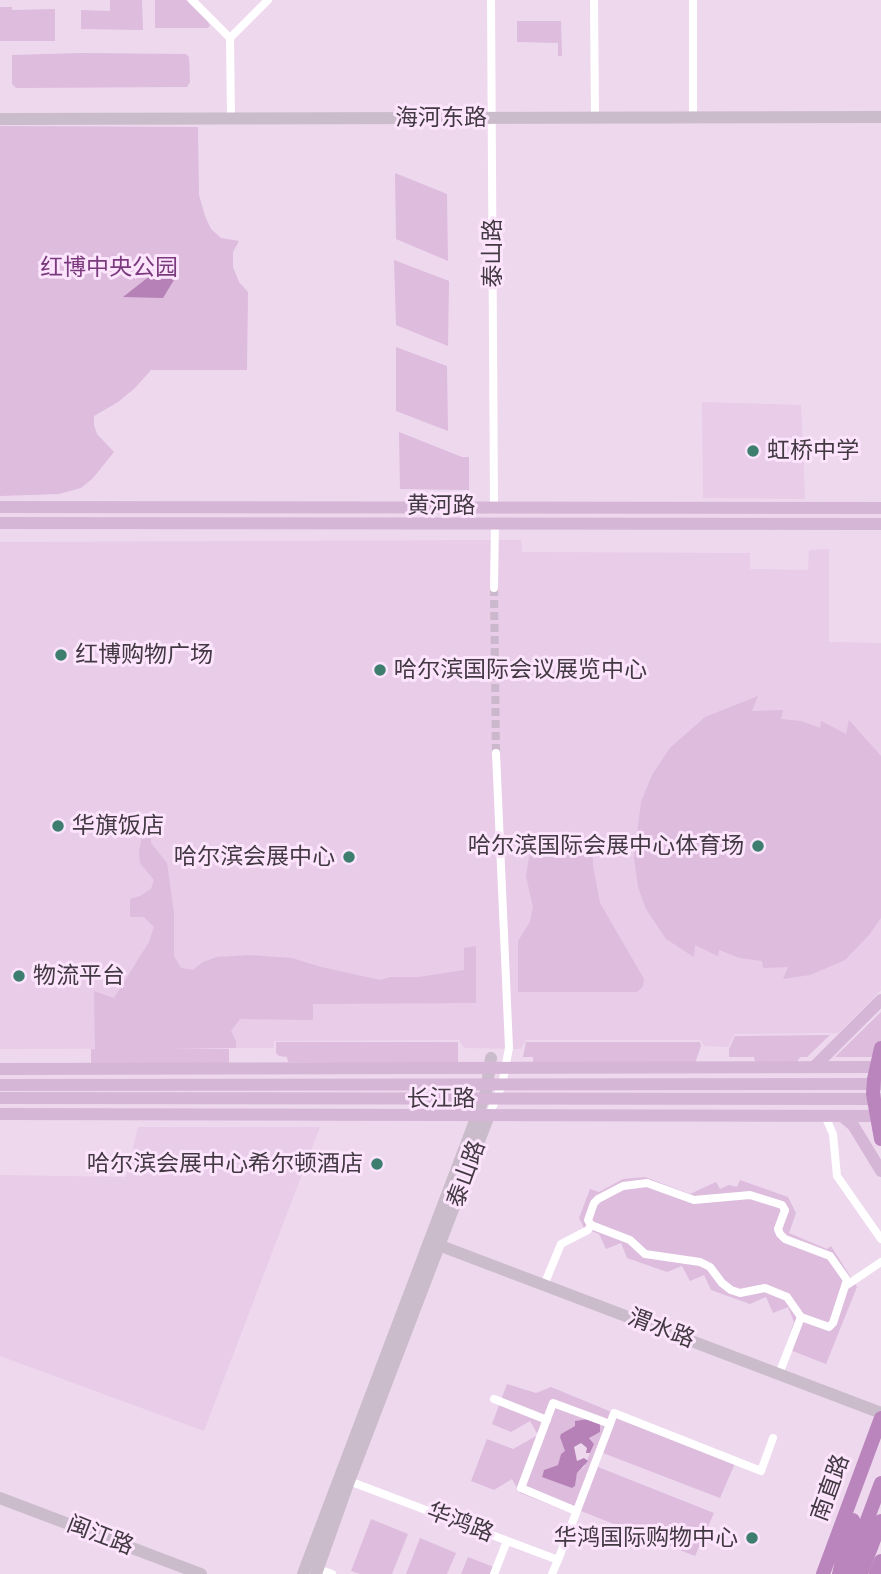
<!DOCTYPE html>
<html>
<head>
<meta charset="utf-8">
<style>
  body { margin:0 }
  canvas { display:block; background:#eed8ee }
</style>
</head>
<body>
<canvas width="881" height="1574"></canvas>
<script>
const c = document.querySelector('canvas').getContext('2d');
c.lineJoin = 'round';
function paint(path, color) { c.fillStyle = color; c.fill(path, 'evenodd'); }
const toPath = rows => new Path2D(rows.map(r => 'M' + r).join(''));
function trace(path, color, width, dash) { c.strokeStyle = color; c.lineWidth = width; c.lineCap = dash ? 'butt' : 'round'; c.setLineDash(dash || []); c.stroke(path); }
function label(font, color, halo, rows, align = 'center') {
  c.font = font + ' "Open Sans","Noto Sans SC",sans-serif'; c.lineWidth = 6; c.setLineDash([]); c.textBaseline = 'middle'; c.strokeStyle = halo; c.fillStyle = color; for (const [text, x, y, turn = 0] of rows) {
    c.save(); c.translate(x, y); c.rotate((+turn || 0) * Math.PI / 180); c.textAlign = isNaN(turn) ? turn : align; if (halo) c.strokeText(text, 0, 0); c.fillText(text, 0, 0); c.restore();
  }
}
paint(toPath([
  [702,402,801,405,805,499,703,498],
  [521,540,522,552,750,553,750,569,808,570,809,550,829,549,829,642,881,643,881,990,838,1033,735,1034,728,1047,704,1046,701,1040,526,1040,521,1049,464,1048,459,1040,274,1041,274,1048,0,1049,0,542],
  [138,1127,320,1127,204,1431,0,1356,0,1175,126,1177]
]), '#e8cce8');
paint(toPath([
  [110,0,142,0,143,30,81,29,81,10,110,11],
  [155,0,186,0,208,22,210,26,207,28,155,28],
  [0,7,12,7,12,10,55,9,55,41,0,41],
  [517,21,561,21,562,56,558,56,558,43,517,42],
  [80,53,186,54,189,57,190,82,187,87,16,88,12,84,12,55],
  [0,126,198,127,199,195,205,216,211,229,221,238,239,241,233,252,233,267,239,282,248,292,247,370,151,370,135,388,118,402,94,416,94,425,97,434,114,452,93,478,81,488,59,494,0,496],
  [395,173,447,194,448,261,396,239],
  [394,260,449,281,448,346,396,325],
  [396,347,447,366,448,431,396,411],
  [399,432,462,457,469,457,469,490,400,489],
  [758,696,752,711,783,710,781,719,801,721,820,728,821,721,846,734,849,720,881,756,881,918,869,935,845,960,810,975,783,979,788,967,763,968,762,961,740,958,719,950,718,956,695,945,694,957,666,939,646,909,638,887,634,858,641,802,652,775,670,748,705,717],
  [144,827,150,827,151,843,167,863,174,914,174,956,181,968,193,970,203,962,217,957,249,955,292,958,321,967,380,980,390,977,419,977,464,970,464,948,476,946,476,1003,313,1004,313,1020,240,1019,231,1031,236,1041,236,1048,167,1049,229,1049,229,1064,91,1063,91,1049,95,1049,94,991,114,998,149,942,154,927,144,917,130,917,130,899,140,896,151,889,154,880,140,863,139,851],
  [546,836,592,838,593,866,600,903,644,979,643,986,637,992,518,992,518,941,530,922,533,907,526,876,530,851,536,843],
  [881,1012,881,1057,835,1057],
  [830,1035,807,1057,800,1057,797,1062,755,1062,754,1057,729,1057,729,1049,735,1036],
  [276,1042,458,1042,458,1064,288,1062,287,1057,279,1056,276,1053],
  [526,1042,700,1042,701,1046,695,1063,533,1063,533,1057,523,1057],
  [645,1177,690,1194,716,1182,720,1189,729,1185,737,1187,740,1180,788,1197,796,1213,789,1233,827,1249,831,1246,857,1287,826,1364,785,1348,794,1322,788,1307,773,1313,766,1297,750,1304,711,1290,704,1275,690,1281,682,1266,667,1272,627,1258,621,1243,606,1249,599,1234,584,1228,579,1218,590,1189,599,1192,623,1179],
  [507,1384,536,1393,551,1387,614,1413,610,1424,588,1416,588,1419,576,1421,575,1426,561,1434,566,1451,561,1454,558,1465,544,1470,542,1476,572,1488,575,1486,577,1473,584,1467,594,1444,589,1437,600,1432,600,1423,612,1427,617,1414,736,1461,720,1498,603,1453,598,1467,714,1513,695,1556,581,1511,568,1507,566,1511,520,1493,512,1479,494,1490,471,1481,487,1439,513,1449,538,1435,530,1421,511,1432,492,1424],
  [371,1519,408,1534,392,1574,360,1574,351,1571],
  [420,1538,456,1553,447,1574,406,1574],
  [468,1557,496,1568,494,1574,461,1574]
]), '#ddbcdd');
paint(toPath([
  [172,265,177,270,177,275,163,298,123,297,155,272],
  [588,1419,600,1423,600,1432,589,1438,594,1444,590,1453,586,1453,587,1448,581,1443,574,1447,577,1461,584,1458,588,1461,577,1473,575,1486,572,1488,542,1477,544,1470,558,1465,561,1454,565,1451,560,1437,561,1434,575,1426,575,1421]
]), '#b581b6');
trace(toPath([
  [494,588,496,753]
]), '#ccb8cc', 8, [8, 4]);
trace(toPath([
  [192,0,230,38,268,0],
  [491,0,494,506],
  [594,0,595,118],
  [230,38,231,118],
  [693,117,693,0],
  [494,588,495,522],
  [489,1115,502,1085,509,1048,496,753],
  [825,1116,833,1134,837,1176,881,1239],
  [647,1183,694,1200,750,1195,782,1205,785,1210,778,1229,780,1234,785,1239,830,1256,847,1280,833,1323,829,1327,801,1317,787,1297,765,1288,740,1293,731,1290,722,1283,710,1267,700,1262,645,1254,630,1240,591,1225,588,1220,594,1203,598,1199,623,1186,647,1183],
  [544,1285,561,1244,588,1230,591,1225],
  [847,1285,881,1262],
  [779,1374,801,1317],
  [494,1399,547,1420],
  [610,1424,614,1413,761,1471,773,1438],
  [349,1481,558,1560,552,1574],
  [558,1560,610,1424,553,1403,521,1488,576,1511],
  [318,1569,332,1574],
  [494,1574,507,1541]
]), '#fff', 8);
trace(toPath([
  [0,119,881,117],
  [441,1246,881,1413],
  [0,1498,201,1574],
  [303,1574,486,1092,491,1058],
  [316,1574,349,1481,489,1115]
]), '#cabccb', 12);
trace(toPath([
  [0,507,881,508],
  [0,523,881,524],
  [814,1067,881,1000],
  [0,1069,881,1067],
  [0,1085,881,1084],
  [0,1098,881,1099],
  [0,1114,881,1116],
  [842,1116,853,1125,881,1171]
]), '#d6b6d7', 12);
trace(toPath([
  [881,1048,874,1079,873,1094,881,1139],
  [823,1574,881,1418],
  [839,1574,853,1520],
  [847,1574,881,1483],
  [861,1574,881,1521],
  [876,1574,881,1561]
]), '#ba85bc', 14);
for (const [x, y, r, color] of [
  [753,451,7,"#3d7e6e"],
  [61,655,7,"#3d7e6e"],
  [380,670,7,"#3d7e6e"],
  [58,826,7,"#3d7e6e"],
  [758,846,7,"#3d7e6e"],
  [349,857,7,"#3d7e6e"],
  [19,976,7,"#3d7e6e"],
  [377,1164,7,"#3d7e6e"],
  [752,1538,7,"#3d7e6e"]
]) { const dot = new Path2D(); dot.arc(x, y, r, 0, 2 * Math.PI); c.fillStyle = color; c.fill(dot); trace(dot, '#fce5fc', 2.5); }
label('23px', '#423942', '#fce5fc', [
  ["海河东路",441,118],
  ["泰山路",493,253,-90],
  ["黄河路",441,506],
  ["长江路",441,1099],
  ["泰山路",467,1174,-70],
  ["渭水路",661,1329,21],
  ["南直路",831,1488,-70],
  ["华鸿路",460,1523,21],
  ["闽江路",100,1536,21]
]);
label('23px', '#7a3a7d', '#fce5fc', [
  ["红博中央公园",109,268]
]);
label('23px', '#423942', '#fce5fc', [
  ["虹桥中学",767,451],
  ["红博购物广场",75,655],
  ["哈尔滨国际会议展览中心",394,670],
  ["华旗饭店",72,826],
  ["哈尔滨国际会展中心体育场",744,846,"right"],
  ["哈尔滨会展中心",335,857,"right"],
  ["物流平台",33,976],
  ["哈尔滨会展中心希尔顿酒店",363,1164,"right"],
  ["华鸿国际购物中心",738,1538,"right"]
], 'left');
</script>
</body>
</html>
